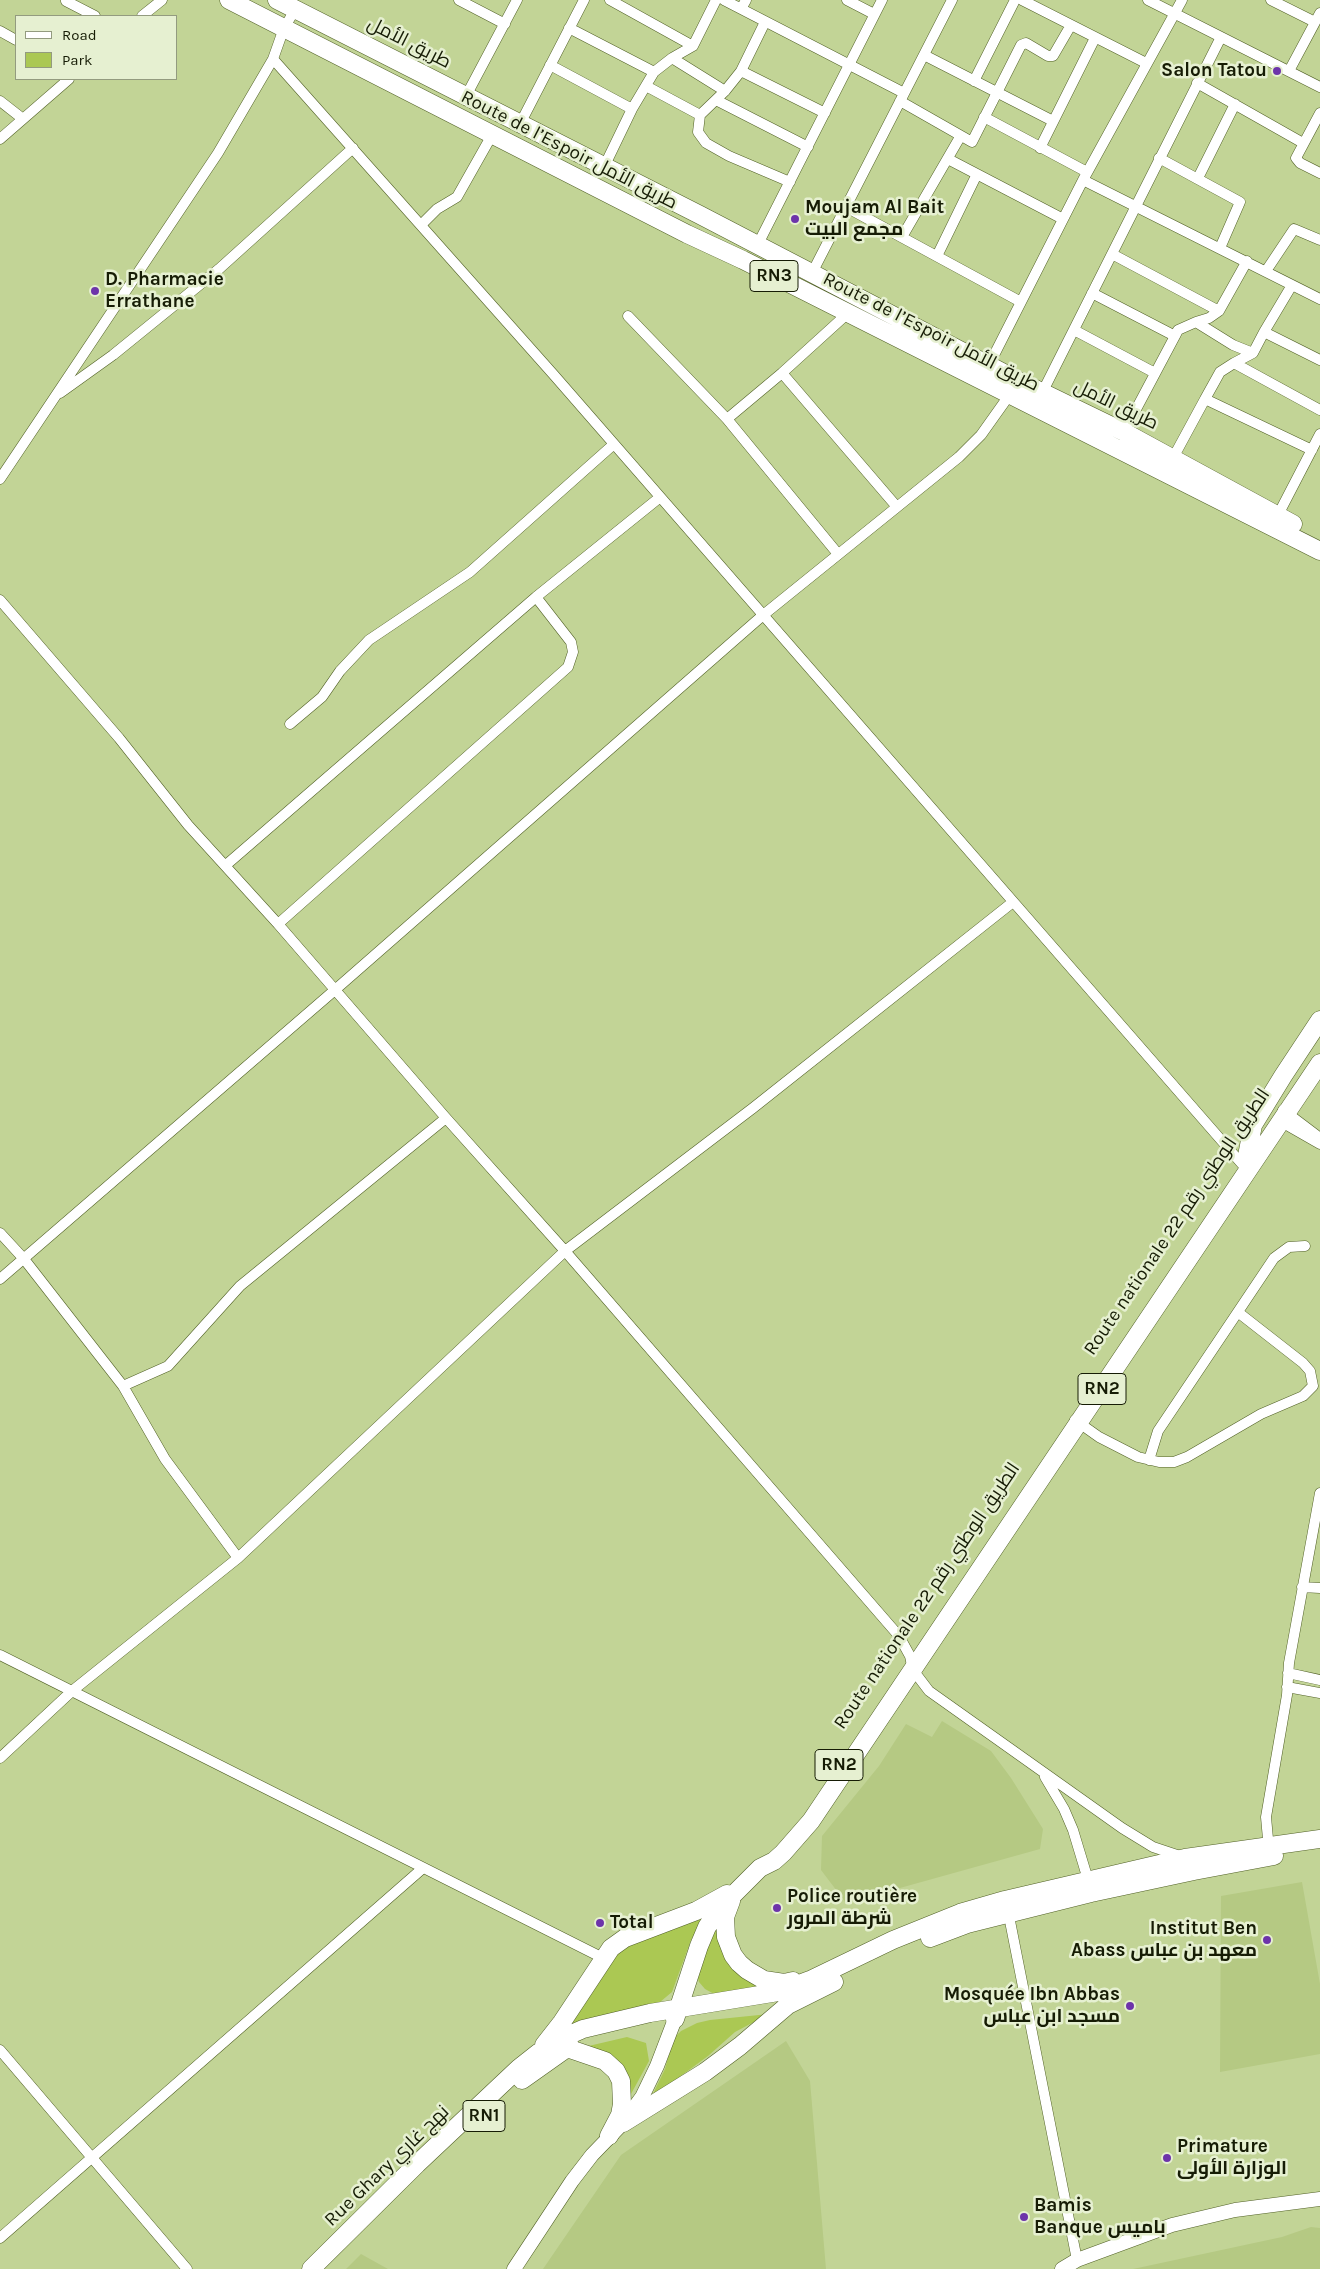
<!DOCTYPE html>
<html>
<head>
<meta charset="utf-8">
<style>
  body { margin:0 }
  #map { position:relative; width:1320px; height:2269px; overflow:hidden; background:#c2d496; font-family:Karla,sans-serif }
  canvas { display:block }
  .legend { position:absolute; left:15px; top:15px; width:162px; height:65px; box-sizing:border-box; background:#e6f0d1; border:1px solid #939b7f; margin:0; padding:6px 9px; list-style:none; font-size:15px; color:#161c05 }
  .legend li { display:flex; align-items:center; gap:10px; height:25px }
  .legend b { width:25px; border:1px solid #939b7f }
</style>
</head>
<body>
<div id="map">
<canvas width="1320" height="2269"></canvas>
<ul class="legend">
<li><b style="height:6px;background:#fff"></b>Road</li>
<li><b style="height:14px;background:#abc853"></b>Park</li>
</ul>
</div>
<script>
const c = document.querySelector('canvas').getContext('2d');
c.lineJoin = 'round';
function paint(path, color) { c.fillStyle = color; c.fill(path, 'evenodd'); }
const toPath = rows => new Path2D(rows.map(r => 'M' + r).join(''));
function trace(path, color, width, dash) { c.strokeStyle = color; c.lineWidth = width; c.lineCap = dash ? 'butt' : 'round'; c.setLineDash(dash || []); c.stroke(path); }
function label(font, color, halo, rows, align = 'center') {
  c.font = font + ' Karla,Cairo,sans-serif'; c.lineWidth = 5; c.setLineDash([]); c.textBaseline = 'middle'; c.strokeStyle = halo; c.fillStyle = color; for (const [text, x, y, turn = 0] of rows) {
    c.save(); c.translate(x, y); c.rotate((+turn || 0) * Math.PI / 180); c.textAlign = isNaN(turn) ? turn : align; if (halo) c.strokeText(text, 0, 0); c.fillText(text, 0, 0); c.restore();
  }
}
paint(toPath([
  [942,1721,991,1751,1011,1778,1043,1829,1040,1849,846,1903,821,1870,822,1836,879,1766,906,1724,932,1737],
  [1302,1882,1320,1984,1320,2054,1220,2072,1221,1896],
  [786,2041,810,2081,826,2269,543,2269,621,2155],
  [1311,2227,1320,2228,1320,2269,1133,2269,1282,2237],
  [361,2254,388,2269,346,2269]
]), '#b5c983');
paint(toPath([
  [707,1912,691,1940,672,1992,660,2002,567,2025,611,1961,622,1950,636,1940,677,1928],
  [718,1924,766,1987,716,1995,705,1989,699,1982,696,1972],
  [769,2014,735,2032,708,2056,651,2098,665,2069,673,2039,681,2031,697,2023,710,2020],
  [627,2037,646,2043,649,2061,631,2094,627,2076,617,2060,609,2054,580,2048]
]), '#abc853');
const street = toPath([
  [459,0,505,24],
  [610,0,693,46],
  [716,0,693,46,672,58,725,91],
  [724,0,904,93],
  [847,0,874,14],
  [1022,0,1146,63],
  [1148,0,1320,87],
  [1271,0,1315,22],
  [66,1,95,16],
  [741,9,746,0],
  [142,16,162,0],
  [765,22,741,71,725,91,700,115,698,132,706,143,729,156,790,182],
  [569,28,654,72],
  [0,31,16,40],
  [924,55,1053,121],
  [273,59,553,374,1242,1164],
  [550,65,632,109,654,72,672,58],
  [741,71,825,113],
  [1289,71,1320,13],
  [974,81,1015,0],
  [1197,83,1303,143],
  [646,86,700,115],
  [466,96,517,0],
  [716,100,808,147],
  [0,101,23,119],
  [900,101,972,142,1021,45,1026,43,1048,56,1053,56,1071,25],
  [1320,113,1296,158,1300,163,1320,173],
  [984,117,1087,172],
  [520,124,584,0],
  [0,139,69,79],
  [1040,148,1095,38],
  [1159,158,1240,202,1220,248],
  [948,159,1063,219],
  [604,167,632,109],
  [1198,178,1235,104],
  [1083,180,1320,299],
  [846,207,1021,302],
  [421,225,437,209,457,197,492,135],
  [902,237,960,137],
  [757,246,882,0],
  [1112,254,1219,311],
  [937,256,977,174],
  [1247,261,1219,311,1209,318,1196,322,1233,345,1253,353],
  [1266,271,1294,229,1320,240],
  [812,273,952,0],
  [1292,285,1264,332,1320,360],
  [1092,293,1175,336,1178,330,1196,322],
  [628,316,727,419,838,554],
  [1074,330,1155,373],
  [1234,363,1253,353,1264,332],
  [989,365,1083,180,1182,0],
  [782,373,897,507],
  [60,393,113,355,219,269,353,148],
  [1042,393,1221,37],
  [1205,399,1220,372,1234,363,1320,410],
  [727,419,782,373,847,314],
  [1124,432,1175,336],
  [1173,458,1205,399,1312,450],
  [0,479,218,153,273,59,284,28,295,10],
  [1278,515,1320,434],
  [0,600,119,738,188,825,278,924,446,1118,565,1251,899,1636,910,1656,913,1670,929,1691,1122,1828,1153,1847,1180,1856],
  [290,724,322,697,340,671,369,640,470,572,614,444],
  [226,865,536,597,659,498],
  [278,924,568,667,573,652,571,642,536,597],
  [1283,1110,1320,1138],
  [1278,1120,1320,1144],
  [0,1233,24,1259,123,1386,165,1459,238,1558],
  [0,1279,336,989,762,616,959,457,981,435,1013,390],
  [123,1386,168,1366,240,1286,446,1118],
  [1075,1420,1099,1437,1138,1457,1159,1462,1174,1462,1187,1457,1261,1414,1303,1396,1313,1386,1310,1371,1303,1363,1239,1313],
  [1149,1460,1158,1431,1274,1258,1289,1247,1305,1246],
  [1302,1587,1320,1588],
  [0,1655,603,1958],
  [1288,1673,1320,1680],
  [1287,1687,1320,1693],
  [0,1758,72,1691,238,1558,565,1251,753,1108,1013,902],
  [1045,1777,1064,1809,1073,1830,1089,1883],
  [1269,1850,1266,1817,1287,1695,1289,1663,1320,1493],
  [1008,1911,1077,2260],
  [0,2050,187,2269],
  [0,2238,423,1868]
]);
const secondary = toPath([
  [514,2269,572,2181,592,2155,623,2123,642,2097,657,2066,675,2019],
  [1062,2269,1077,2260,1172,2225,1235,2210,1320,2199]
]);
const highway = toPath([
  [229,0,687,234,743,260,1320,551],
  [277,0,700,215,1017,380,1124,432,1293,524],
  [1247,1156,1253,1125,1283,1076,1320,1020],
  [731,1901,725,1917,726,1937,733,1955,739,1963,747,1970,764,1980,784,1983,793,1981],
  [930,1938,967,1924,1091,1893,1194,1871,1274,1856],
  [675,2019,699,1946,707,1927,718,1910,760,1868,774,1861,783,1853,811,1821,1320,1063],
  [563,2039,567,2048,605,2061,616,2071,621,2081,622,2104,620,2115,609,2136],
  [544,2045,562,2022,611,1948,625,1938,696,1911,727,1894],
  [522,2080,570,2046],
  [623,2123,705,2072,740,2046,788,2005,834,1982],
  [311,2269,417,2164,519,2068,538,2053,567,2036,583,2029,650,2013,778,1992,810,1980,893,1940,960,1913,1005,1900,1185,1858,1320,1839]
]);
trace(street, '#526127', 11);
trace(secondary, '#526127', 15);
trace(highway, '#526127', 19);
trace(street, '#fff', 10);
trace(secondary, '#fff', 14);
trace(highway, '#fff', 18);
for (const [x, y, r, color] of [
  [1277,71,5,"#6d34aa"],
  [795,219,5,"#6d34aa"],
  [95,291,5,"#6d34aa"],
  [777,1908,5,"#6d34aa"],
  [600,1923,5,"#6d34aa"],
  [1267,1940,5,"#6d34aa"],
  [1130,2006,5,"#6d34aa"],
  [1167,2158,5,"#6d34aa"],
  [1024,2217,5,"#6d34aa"]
]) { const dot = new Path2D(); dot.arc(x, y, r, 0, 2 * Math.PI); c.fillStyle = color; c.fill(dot); trace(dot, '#e6f0d1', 2); }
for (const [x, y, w] of [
  [774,276,48],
  [1102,1389,48],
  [839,1765,48],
  [484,2116,42]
]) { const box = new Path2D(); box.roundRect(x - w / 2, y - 15.5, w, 31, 4); c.fillStyle = '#e6f0d1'; c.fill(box); trace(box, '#161c05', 1); }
label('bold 18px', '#161c05', null, [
  ["RN3",774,276],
  ["RN2",1102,1389],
  ["RN2",839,1765],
  ["RN1",484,2116]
]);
label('19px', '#161c05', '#e6f0d1', [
  ["طريق الأمل",409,43,27],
  ["Route de l’Espoir طريق الأمل",569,150,27],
  ["Route de l’Espoir طريق الأمل",931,332,27],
  ["طريق الأمل",1116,405,26],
  ["Route nationale 22 الطريق الوطني رقم",1177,1222,-56],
  ["Route nationale 22 الطريق الوطني رقم",927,1596,-56],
  ["Rue Ghary نهج غاري",387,2166,-44]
]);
label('bold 19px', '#161c05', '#e6f0d1', [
  ["Salon Tatou",1267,71,"right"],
  ["Moujam Al Bait",805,208],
  ["مجمع البيت",805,230],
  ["D. Pharmacie",105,280],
  ["Errathane",105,302],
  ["Police routière",787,1897],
  ["شرطة المرور",787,1919],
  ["Total",610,1923],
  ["Institut Ben",1257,1929,"right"],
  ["Abass معهد بن عباس",1257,1951,"right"],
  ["Mosquée Ibn Abbas",1120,1995,"right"],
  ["مسجد ابن عباس",1120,2017,"right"],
  ["Primature",1177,2147],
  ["الوزارة الأولى",1177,2169],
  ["Bamis",1034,2206],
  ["Banque باميس",1034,2228]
], 'left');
</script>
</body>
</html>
